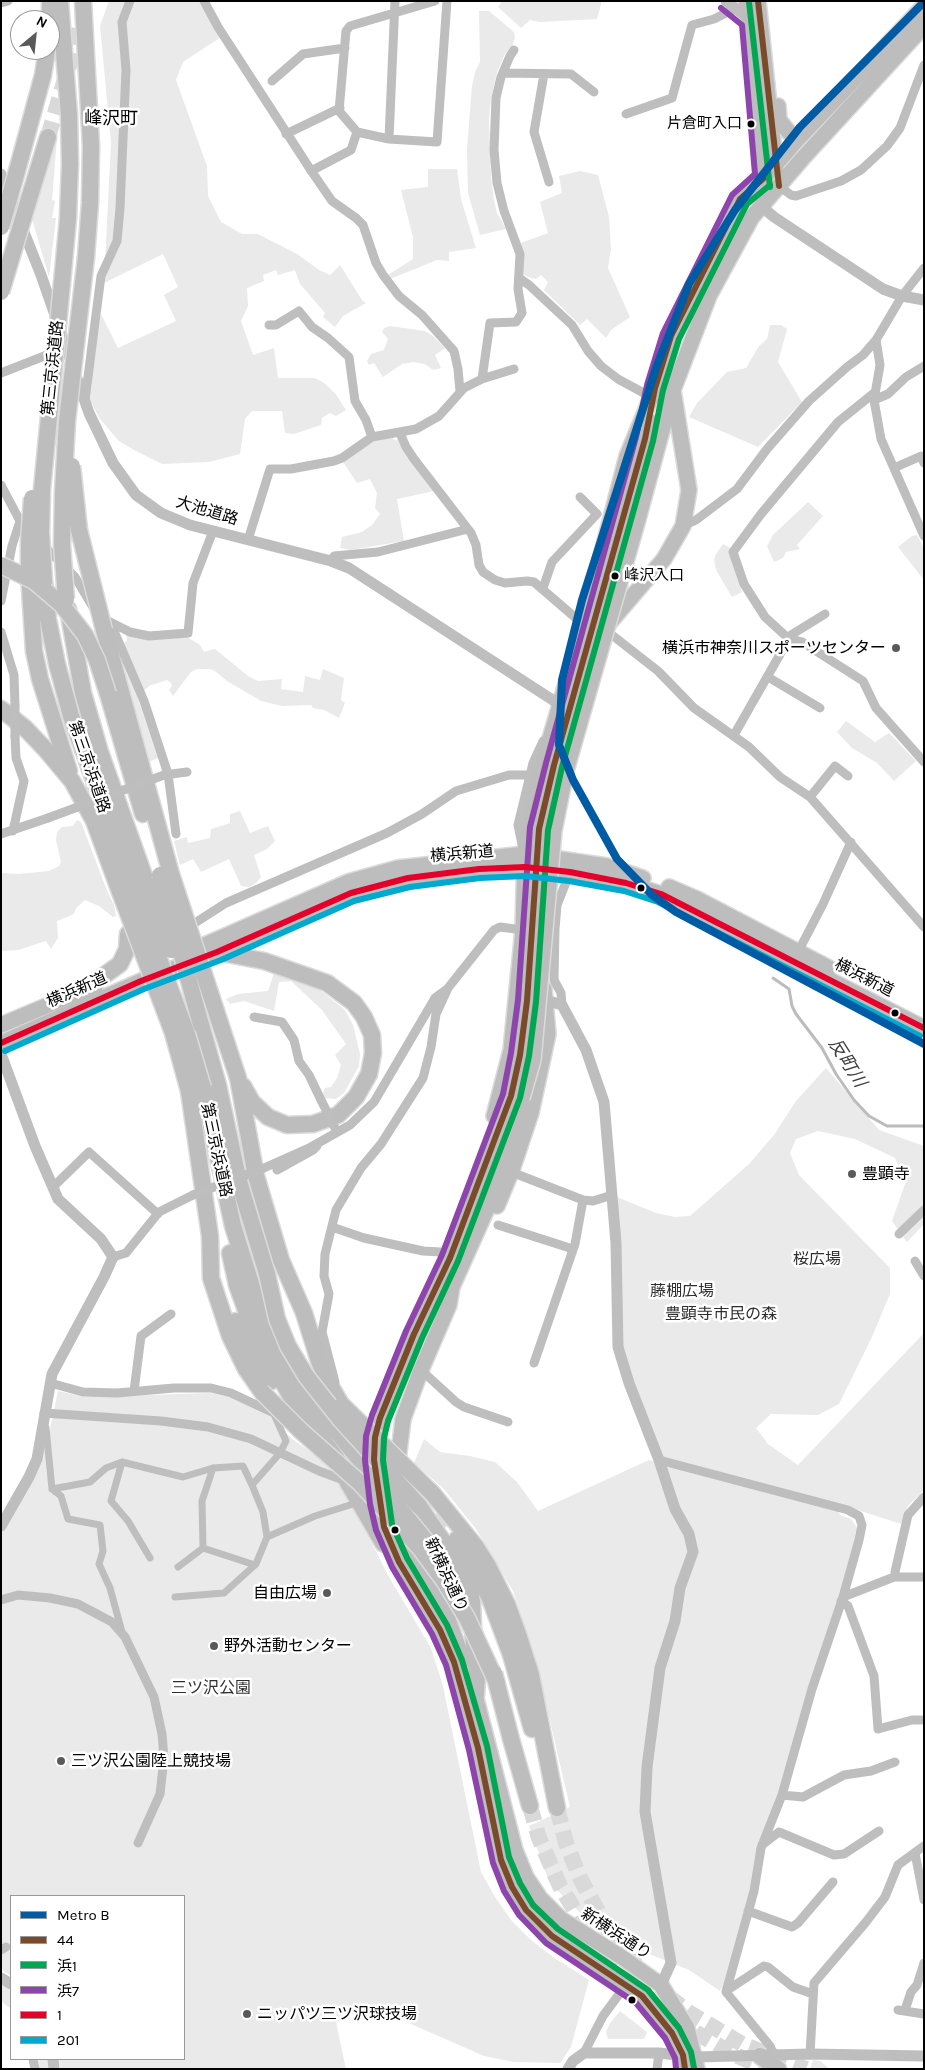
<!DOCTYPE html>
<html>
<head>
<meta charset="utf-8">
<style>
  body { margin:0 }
  #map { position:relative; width:925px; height:2070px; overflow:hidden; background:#fff; font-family:Karla,"Noto Sans JP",sans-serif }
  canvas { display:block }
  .frame { position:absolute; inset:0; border:2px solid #000; pointer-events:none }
  .legend { position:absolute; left:10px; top:1895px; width:175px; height:165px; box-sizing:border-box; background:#fff; border:1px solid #999; margin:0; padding:6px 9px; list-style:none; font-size:15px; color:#000 }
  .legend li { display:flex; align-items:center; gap:10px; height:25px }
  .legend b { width:25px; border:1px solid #999 }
  .north { position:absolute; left:10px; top:10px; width:50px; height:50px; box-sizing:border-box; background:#fff; border:1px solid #999; border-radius:50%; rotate:28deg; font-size:14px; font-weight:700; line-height:20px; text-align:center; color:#000 }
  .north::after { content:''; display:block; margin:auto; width:18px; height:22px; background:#595959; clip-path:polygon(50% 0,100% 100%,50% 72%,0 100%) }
</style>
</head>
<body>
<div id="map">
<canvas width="925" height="2070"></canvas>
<div class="frame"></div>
<ul class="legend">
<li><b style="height:6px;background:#005ba5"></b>Metro B</li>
<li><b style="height:6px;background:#7a4b2a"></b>44</li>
<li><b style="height:6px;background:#00a651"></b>浜1</li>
<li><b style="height:6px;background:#8e44ad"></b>浜7</li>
<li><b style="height:6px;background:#e4002b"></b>1</li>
<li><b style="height:6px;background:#00a9ce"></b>201</li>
</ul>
<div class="north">N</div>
</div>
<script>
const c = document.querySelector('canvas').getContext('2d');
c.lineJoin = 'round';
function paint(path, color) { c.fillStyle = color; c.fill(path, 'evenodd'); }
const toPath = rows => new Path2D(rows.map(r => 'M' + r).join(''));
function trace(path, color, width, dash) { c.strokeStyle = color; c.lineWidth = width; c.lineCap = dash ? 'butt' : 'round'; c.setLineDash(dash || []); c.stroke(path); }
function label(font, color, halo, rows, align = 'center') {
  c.font = font + ' Karla,"Noto Sans JP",sans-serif'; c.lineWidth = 5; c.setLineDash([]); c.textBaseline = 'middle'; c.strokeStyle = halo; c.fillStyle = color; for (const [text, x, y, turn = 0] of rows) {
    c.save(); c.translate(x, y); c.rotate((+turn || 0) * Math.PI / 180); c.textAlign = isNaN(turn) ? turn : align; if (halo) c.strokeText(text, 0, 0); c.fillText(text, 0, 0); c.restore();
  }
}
paint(toPath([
  [109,1,202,1,221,37,183,62,176,80,207,166,208,196,221,222,242,234,258,234,297,254,319,270,330,275,340,265,362,300,366,303,343,316,335,327,323,317,325,313,300,284,295,270,278,275,276,270,263,275,264,281,247,288,248,306,241,321,253,355,274,348,278,378,315,378,324,383,335,393,346,410,336,416,330,413,322,418,321,425,294,434,285,433,282,411,252,411,245,419,240,454,209,462,162,464,134,450,119,441,100,419,88,397,101,314,118,348,176,321,164,295,178,287,163,254,104,283,111,143,100,26],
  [502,1,602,1,597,19,540,22,530,20,521,28,498,7],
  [479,11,489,11,514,32,515,37,513,45,505,54,497,72,491,99,489,120,491,177,494,200,497,213,506,229,480,235,468,193,467,150,472,86,475,72,480,62],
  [54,137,57,138,52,200,55,201,52,218,56,218,49,277,32,219],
  [428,169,457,169,461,199,476,248,449,252,449,261,437,260,390,279,388,275,413,259,413,237,401,190,428,187],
  [580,171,598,175,609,217,611,249,608,268,630,317,611,330,606,338,587,319,580,325,544,290,548,282,541,275,536,279,531,278,524,275,522,269,523,251,521,243,548,233,540,202,562,193,559,176],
  [770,325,781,325,787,329,778,362,802,402,758,447,689,417,697,403,727,372,746,368,759,346,767,339],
  [390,326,425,331,433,336,445,348,435,355,441,368,433,370,425,364,413,362,402,364,383,377,374,363,369,365,367,361,371,354,384,350,388,339,382,332,384,328],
  [391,436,396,441,398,438,434,491,397,499,404,541,351,550,340,548,342,537,362,532,372,525,380,514,375,508,377,493,370,479,357,483,343,462,375,440],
  [808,502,823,516,797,545,800,549,786,552,783,558,774,562,767,546,773,535],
  [917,535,924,548,924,580,898,547,912,536],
  [723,544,732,549,730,554,742,592,732,597,716,570,714,560,716,554],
  [126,634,187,637,200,645,204,652,215,649,248,676,258,681,282,679,281,689,303,692,305,676,320,680,323,669,344,678,341,700,345,703,339,718,324,710,313,708,311,705,282,706,261,701,227,681,215,671,210,669,197,669,191,672,173,696,169,690,172,686,171,683,167,680,149,686,144,691,136,692,158,758,148,762,117,648,127,641],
  [846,721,875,742,889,733,916,761,894,781,877,763,852,748,837,732],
  [240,811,250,833,268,826,275,841,267,849,254,855,261,877,256,883,249,887,241,886,229,859,201,872,193,859,180,865,174,841,187,837,188,843,210,838,211,829,230,823,230,814],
  [77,820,81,822,106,888,114,905,116,916,113,917,99,906,85,900,76,908,74,914,57,921,58,938,51,949,46,941,18,950,1,951,1,873,19,874,49,871,59,866,61,862,56,840,57,832,62,827,73,826],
  [274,973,295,976,310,982,345,1010,353,1025,360,1054,359,1066,344,1093,336,1099,325,1098,323,1093,325,1088,331,1087,337,1078,341,1065,335,1055,346,1044,322,1010,291,981,279,982,274,1011,244,1001,230,1004,226,999,238,994,268,991],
  [826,1068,879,1130,924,1146,924,1224,907,1242,892,1221,906,1181,895,1158,855,1139,818,1131,796,1139,790,1153,799,1175,890,1268,890,1294,872,1337,839,1404,818,1415,771,1414,756,1428,768,1444,798,1465,924,1333,924,1490,908,1506,901,1524,833,1502,840,1515,851,1519,857,1528,855,1535,859,1540,760,1864,726,1992,721,1988,720,1991,689,1970,642,1951,583,1916,549,1882,529,1826,570,1807,535,1657,513,1591,476,1529,443,1488,414,1463,424,1439,440,1452,470,1456,495,1462,517,1482,538,1511,649,1460,658,1462,618,1347,612,1195,656,1213,675,1217,690,1216,749,1164,774,1135,796,1101],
  [58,1391,85,1397,211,1393,232,1398,272,1417,291,1438,330,1466,346,1493,389,1577,431,1648,443,1686,481,1872,495,1897,511,1920,531,1940,553,1957,589,1980,571,2047,560,2063,514,2062,484,2056,370,2006,336,2022,346,2069,60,2069,58,2059,184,2059,184,1896,11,1896,11,1976,1,1969,1,1523,47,1443],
  [1,1980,11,1987,11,2009,1,2001],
  [620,2011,647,2032,645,2037,643,2039,608,2039,606,2032,610,2023],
  [38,2059,50,2059,51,2069,39,2069],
  [813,2060,820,2061,830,2069,810,2069]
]), '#eaeaea');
trace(toPath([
  [773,978,789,989,792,1006,796,1014,822,1048,836,1074,854,1100,869,1116,887,1126,924,1126]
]), '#bcbcbc', 3);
trace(toPath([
  [48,137,83,18],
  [419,1497,457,1539],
  [530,1806,539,1838,560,1886,590,1936,619,1972,657,2006,681,2024,733,2054,768,2069],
  [557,1808,566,1843,580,1878,607,1928,636,1965],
  [668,1996,688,2012,742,2044,806,2069]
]), '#d9d9d9', 16, [16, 8]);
const primary = toPath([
  [746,1,750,20,764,178],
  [758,1,776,170],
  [778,106,779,120,796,141],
  [654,396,671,336,740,199,764,178,796,141,924,6],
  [623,518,649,421],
  [637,523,673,390,709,296,752,217,802,159,924,26],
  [606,627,664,559,683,526,689,490,673,390],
  [494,1116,511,1050,523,930,525,854,539,776,583,626,627,456,655,388],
  [497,1206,512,1170,531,1113,548,1034,544,989],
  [375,1449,375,1437,380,1418,414,1334,450,1258,511,1096],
  [397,1468,403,1419,421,1370,449,1305,452,1287,486,1211,522,1098],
  [347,1482,383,1544],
  [378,1499,384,1527,399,1562,440,1630,454,1662,478,1748,501,1860,512,1887,526,1910,552,1936,642,1996,672,2033,683,2055,685,2069],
  [409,1535,415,1559,448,1619,463,1660],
  [472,1683,515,1850,526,1877,540,1898,561,1919,623,1958,661,1985,687,2028,697,2069]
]);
const trunk = toPath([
  [669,887,697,899,829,968],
  [184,954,348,882,398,868,525,854,607,866,643,878],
  [1,1025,84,990,95,988],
  [1,1043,141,981,217,952,351,893,408,878,479,869,525,867,570,872,626,883,661,894,924,1028]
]);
const motorway = toPath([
  [50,1,50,20],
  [60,1,69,115,70,164,68,218,62,283],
  [83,1,91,146,90,203,86,257],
  [17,171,43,75,47,50],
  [29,199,48,137],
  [29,573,34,651,40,679,69,771],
  [44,581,48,619,57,664,71,716,133,889],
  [68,609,83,693,100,752,147,884],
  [104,630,171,874],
  [108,694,143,814],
  [1,709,25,728,46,750,72,781,94,821,120,892],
  [217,952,264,961,327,983,354,1003,364,1017,372,1035,373,1053,369,1074,356,1097,338,1115,313,1124,287,1125,268,1117,252,1102,243,1086],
  [84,990,120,964,127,949,128,934],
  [201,1025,218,1085,238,1178,267,1274],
  [238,1078,256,1176,281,1260,304,1313,319,1361,327,1380,348,1416],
  [203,1088,233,1226,261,1316,283,1360,301,1388,373,1476],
  [189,1091,210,1236,211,1278,230,1336,246,1369,262,1392],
  [230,1253,237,1285,251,1324,291,1397,337,1459],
  [236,1321,242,1337,272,1381],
  [433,1494,476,1547,488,1566,507,1604,518,1634,531,1675,557,1808],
  [419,1506,457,1562,469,1588,472,1602,474,1650,477,1674,476,1695],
  [457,1539,489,1596,511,1655,532,1729],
  [511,1739,530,1806],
  [760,2056,778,2069]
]);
trace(primary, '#dbdbdb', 18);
trace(trunk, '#dbdbdb', 18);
trace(motorway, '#dbdbdb', 19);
trace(toPath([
  [46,1428,52,1489,90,1482,106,1468,122,1462,183,1477,213,1468,243,1466,252,1485,280,1453,286,1441,273,1412],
  [122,1462,111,1501,128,1521,150,1558],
  [52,1489,61,1496,68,1519,100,1525,103,1551,99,1564,110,1588,122,1632],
  [267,1537,315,1516,350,1505],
  [203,1548,255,1565],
  [178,1567,203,1548,202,1501,213,1468],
  [175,1597,224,1593,256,1564,267,1537,263,1512,252,1485]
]), '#bebebe', 7);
trace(toPath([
  [204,1,218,27,312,172,332,201,356,218,363,225,376,263,383,275,399,296,422,315,454,351,458,369,460,391],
  [435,1,350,26,346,31,339,111,357,132,389,139,437,142,447,1],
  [1,3,8,1],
  [503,73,571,74,594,92],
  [544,74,534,132,549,182],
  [272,81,303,54,345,48],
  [626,114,672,98,692,25,714,19,734,9],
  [286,134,340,108],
  [389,139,395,1],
  [311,171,351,150,357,132],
  [779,186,791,195,796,196,841,181,861,170,887,146,900,128,924,65],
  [924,268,902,296,876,340,880,365,874,400,881,439,924,536],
  [519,278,529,285,572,325,588,351,601,366,618,379,651,397],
  [269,325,276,325,299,311,312,327,328,338,349,357,355,401,366,420,372,437],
  [1,373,57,351],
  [482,379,490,323,516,322,522,313,518,289,520,254,504,211,497,183,494,150,496,98,501,77,510,56,514,50],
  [874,393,838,422,761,514,733,552,744,584,765,617,789,639,802,642,863,681,876,708,924,762],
  [85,400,101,276,117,241,120,208,126,70,122,22,130,1],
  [874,400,888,394,906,377,924,366],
  [400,433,406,447,414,459,471,533,476,545,479,565,483,572,495,580,505,583,527,581,534,582,585,626],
  [894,468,921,456,924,463],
  [1,485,20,521,12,546,1,601],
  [683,526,696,520,737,489,767,449,809,401,847,367,863,355,876,340],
  [248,540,270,469,291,469,334,461,342,458,372,437,416,429,439,416,464,388,482,379,514,369],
  [43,545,75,577,94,609],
  [331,561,334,556,378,552,468,529],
  [543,588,552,562,597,514,580,497],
  [102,618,130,632,149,636,188,633,193,583,213,531],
  [111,624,144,701,168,774,176,834],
  [603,628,658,671,694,708,749,747,780,777,810,797,924,927],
  [1,632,14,675,15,706],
  [768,677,820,708],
  [734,735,791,635,825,614],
  [164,775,187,772],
  [810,797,835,766,848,776],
  [13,831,24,781,16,758,15,736],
  [1,834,48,818],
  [523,849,518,825,533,763,543,741],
  [187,928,226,903,387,833,422,814,456,791,509,775,542,775],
  [798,952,823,904,851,842],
  [562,1005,561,993,554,980,555,929,557,905,570,872],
  [254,1017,282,1022,294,1040,299,1061,309,1075,321,1100],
  [311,1147,350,1125,374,1102,435,998,446,990],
  [277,1170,313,1150,317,1146],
  [519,1175,583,1200,593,1201,612,1195],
  [53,1187,89,1152,158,1214],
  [498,1225,573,1249],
  [332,1227,364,1238,423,1251,441,1252],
  [899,1234,924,1210],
  [113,1257,126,1253,159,1212,193,1195],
  [915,1261,924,1276],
  [534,1363,575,1244,583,1200],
  [421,1370,456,1402,464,1407,508,1422],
  [335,1382,322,1332,329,1294,324,1276,325,1254,336,1210,361,1168,381,1144,423,1078,431,1047,436,1014,448,988,494,930,500,927,523,930],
  [50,1383,83,1392,117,1393,174,1388,211,1388,231,1393,278,1415],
  [134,1391,141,1336,171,1314],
  [44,1413,161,1421,208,1427,251,1439,319,1471,349,1482],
  [659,1460,848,1510,859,1516,862,1525,859,1540,843,1597,812,1689,782,1795,761,1848,754,1891,726,1992,770,2046,774,2055],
  [896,1577,895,1572,908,1515,924,1497],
  [843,1597,894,1577,924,1577],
  [1,1600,18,1595,50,1598,78,1604,112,1622,125,1637,154,1697,162,1734,164,1758,160,1794,138,1843],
  [841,1601,848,1606,874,1676,878,1729,912,1720,924,1720],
  [782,1795,803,1797,844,1775,871,1771,895,1762],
  [762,1845,779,1832,834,1855,844,1854,879,1831],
  [915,1853,924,1900],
  [748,1911,792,1927,798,1923,833,1882],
  [1,1950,6,1947],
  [726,1991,764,1966,768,1967,793,1987,813,1994],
  [898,2010,924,2014],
  [905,2010,911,1992,917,1985,924,1963],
  [584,2053,603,2016,626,1985],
  [810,2054,814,1983,866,1922,885,1897,898,1865,924,1846],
  [33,2059,35,2069],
  [657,2069,659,2053]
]), '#bebebe', 9);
trace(toPath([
  [726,1,750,20],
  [1,174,41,275,89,413,113,463,136,495,161,513,190,525,331,561,349,568,565,708],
  [764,178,761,206,774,217,883,289,902,296,924,300],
  [539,998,562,1005,586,1050,604,1102,616,1243,618,1347,629,1383,659,1460,675,1509,689,1534,693,1552,680,1588,675,1621,660,1668,647,1767,645,1812,671,1963,661,1985],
  [1,1054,35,1146,58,1199,101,1239,113,1257,104,1277,52,1374,37,1459,29,1477,1,1526],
  [1,1978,11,1984],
  [53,2059,54,2069],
  [568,2069,573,2061,584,2053,659,2053,696,2057,810,2054,924,2056]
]), '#bebebe', 11);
trace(primary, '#bdbdbd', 15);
trace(trunk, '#bdbdbd', 15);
trace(motorway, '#bdbdbd', 16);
const primaryBridge = toPath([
  [511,1096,520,1055,527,1001,539,829,554,765,623,518],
  [522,1098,533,1060,554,831,566,771,637,523]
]);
const motorwayBridge = toPath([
  [1,227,17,171],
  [1,292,29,199],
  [72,466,79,530,104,630],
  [1,565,34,581,62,605,85,635,97,660,108,694],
  [29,573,29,542,32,498],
  [44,581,41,533,42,489,62,283],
  [66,599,62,545,63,492,67,421,86,257],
  [171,874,238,1078],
  [160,875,201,1025],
  [147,884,171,950],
  [133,889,187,1034,203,1088],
  [120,892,173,1033,189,1091],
  [267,1274,277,1319,288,1346,306,1376,340,1419,419,1506],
  [262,1392,301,1431,360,1483,420,1548,445,1582,467,1618,497,1683],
  [342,1405,433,1494],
  [373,1476,426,1541],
  [494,1673,511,1739]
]);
trace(primaryBridge, '#dbdbdb', 18, []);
trace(motorwayBridge, '#dbdbdb', 19, []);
trace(toPath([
  [15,736,15,706],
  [48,818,164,775],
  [321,1100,336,1130],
  [193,1195,264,1168,311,1147]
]), '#bebebe', 9);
trace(primaryBridge, '#bdbdbd', 15);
trace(motorwayBridge, '#bdbdbd', 16);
trace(toPath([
  [758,1,779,186],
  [685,2069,683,2055,672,2033,642,1996,552,1936,526,1910,512,1887,501,1860,478,1748,454,1662,440,1630,399,1562,384,1527,374,1460,375,1437,380,1418,414,1334,450,1258,511,1096,520,1055,527,1001,539,829,554,765,645,439,655,388,671,336,740,199,764,178]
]), '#7a4b2a', 6);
trace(toPath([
  [749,2,770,187],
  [694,2068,691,2052,679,2028,648,1990,558,1929,533,1905,520,1883,509,1857,487,1746,462,1660,447,1625,407,1558,392,1524,383,1460,384,1438,388,1421,422,1338,458,1261,520,1098,529,1056,536,1002,548,830,562,767,653,441,663,390,679,339,747,204,770,185]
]), '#00a651', 6);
trace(toPath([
  [676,2069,675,2058,665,2038,636,2003,546,1943,519,1915,504,1891,493,1863,469,1750,446,1665,432,1634,392,1567,376,1530,370,1504,365,1460,366,1436,372,1415,406,1331,442,1255,503,1094,511,1053,518,1000,530,827,546,763,636,437,647,385,663,333,732,195,755,174,742,25,721,8]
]), '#8e44ad', 6);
trace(toPath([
  [1,1043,141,981,217,952,351,893,408,878,479,869,525,867,570,872,626,883,661,894,924,1028]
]), '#e4002b', 6);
trace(toPath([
  [5,1051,144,989,221,960,354,901,410,887,480,878,525,876,569,881,624,891,658,902,920,1036]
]), '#00a9ce', 6);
trace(toPath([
  [924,2,800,127,735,210,689,284,656,368,582,600,562,680,559,745,573,780,617,859,652,895,676,912,924,1044]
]), '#005ba5', 8);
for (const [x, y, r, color] of [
  [751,124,4.5,"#000"],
  [615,576,4.5,"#000"],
  [896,648,5,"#595959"],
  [641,888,4.5,"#000"],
  [895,1013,4.5,"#000"],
  [852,1174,5,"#595959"],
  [395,1530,4.5,"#000"],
  [327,1593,5,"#595959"],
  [214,1646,5,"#595959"],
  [61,1761,5,"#595959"],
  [632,2000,4.5,"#000"],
  [247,2014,5,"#595959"]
]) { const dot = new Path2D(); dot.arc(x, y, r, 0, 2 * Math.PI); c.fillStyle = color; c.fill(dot); trace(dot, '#fff', 2); }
label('15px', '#000', '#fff', [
  ["片倉町入口",742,124],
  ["峰沢入口",624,576,"left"]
], 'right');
label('16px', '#000', '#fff', [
  ["第三京浜道路",53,368,-84],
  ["大池道路",207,511,17],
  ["第三京浜道路",89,767,71],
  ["横浜新道",462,854,-5],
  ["横浜新道",864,978,27],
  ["横浜新道",77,990,-24],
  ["第三京浜道路",216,1150,78],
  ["新横浜通り",446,1575,65],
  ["新横浜通り",616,1934,33]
]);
label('16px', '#000', '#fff', [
  ["横浜市神奈川スポーツセンター",886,648,"right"],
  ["豊顕寺",862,1174],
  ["自由広場",317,1593,"right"],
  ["野外活動センター",224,1646],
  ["三ツ沢公園陸上競技場",71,1761],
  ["ニッパツ三ツ沢球技場",257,2014]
], 'left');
label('16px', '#2f2f2f', '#fff', [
  ["桜広場",817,1259],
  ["藤棚広場",682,1291],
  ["豊顕寺市民の森",721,1314],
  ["三ツ沢公園",211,1688]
]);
label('18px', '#000', '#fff', [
  ["峰沢町",111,119]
]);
label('italic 18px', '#404040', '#fff', [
  ["反町川",847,1063,58]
]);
</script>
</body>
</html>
